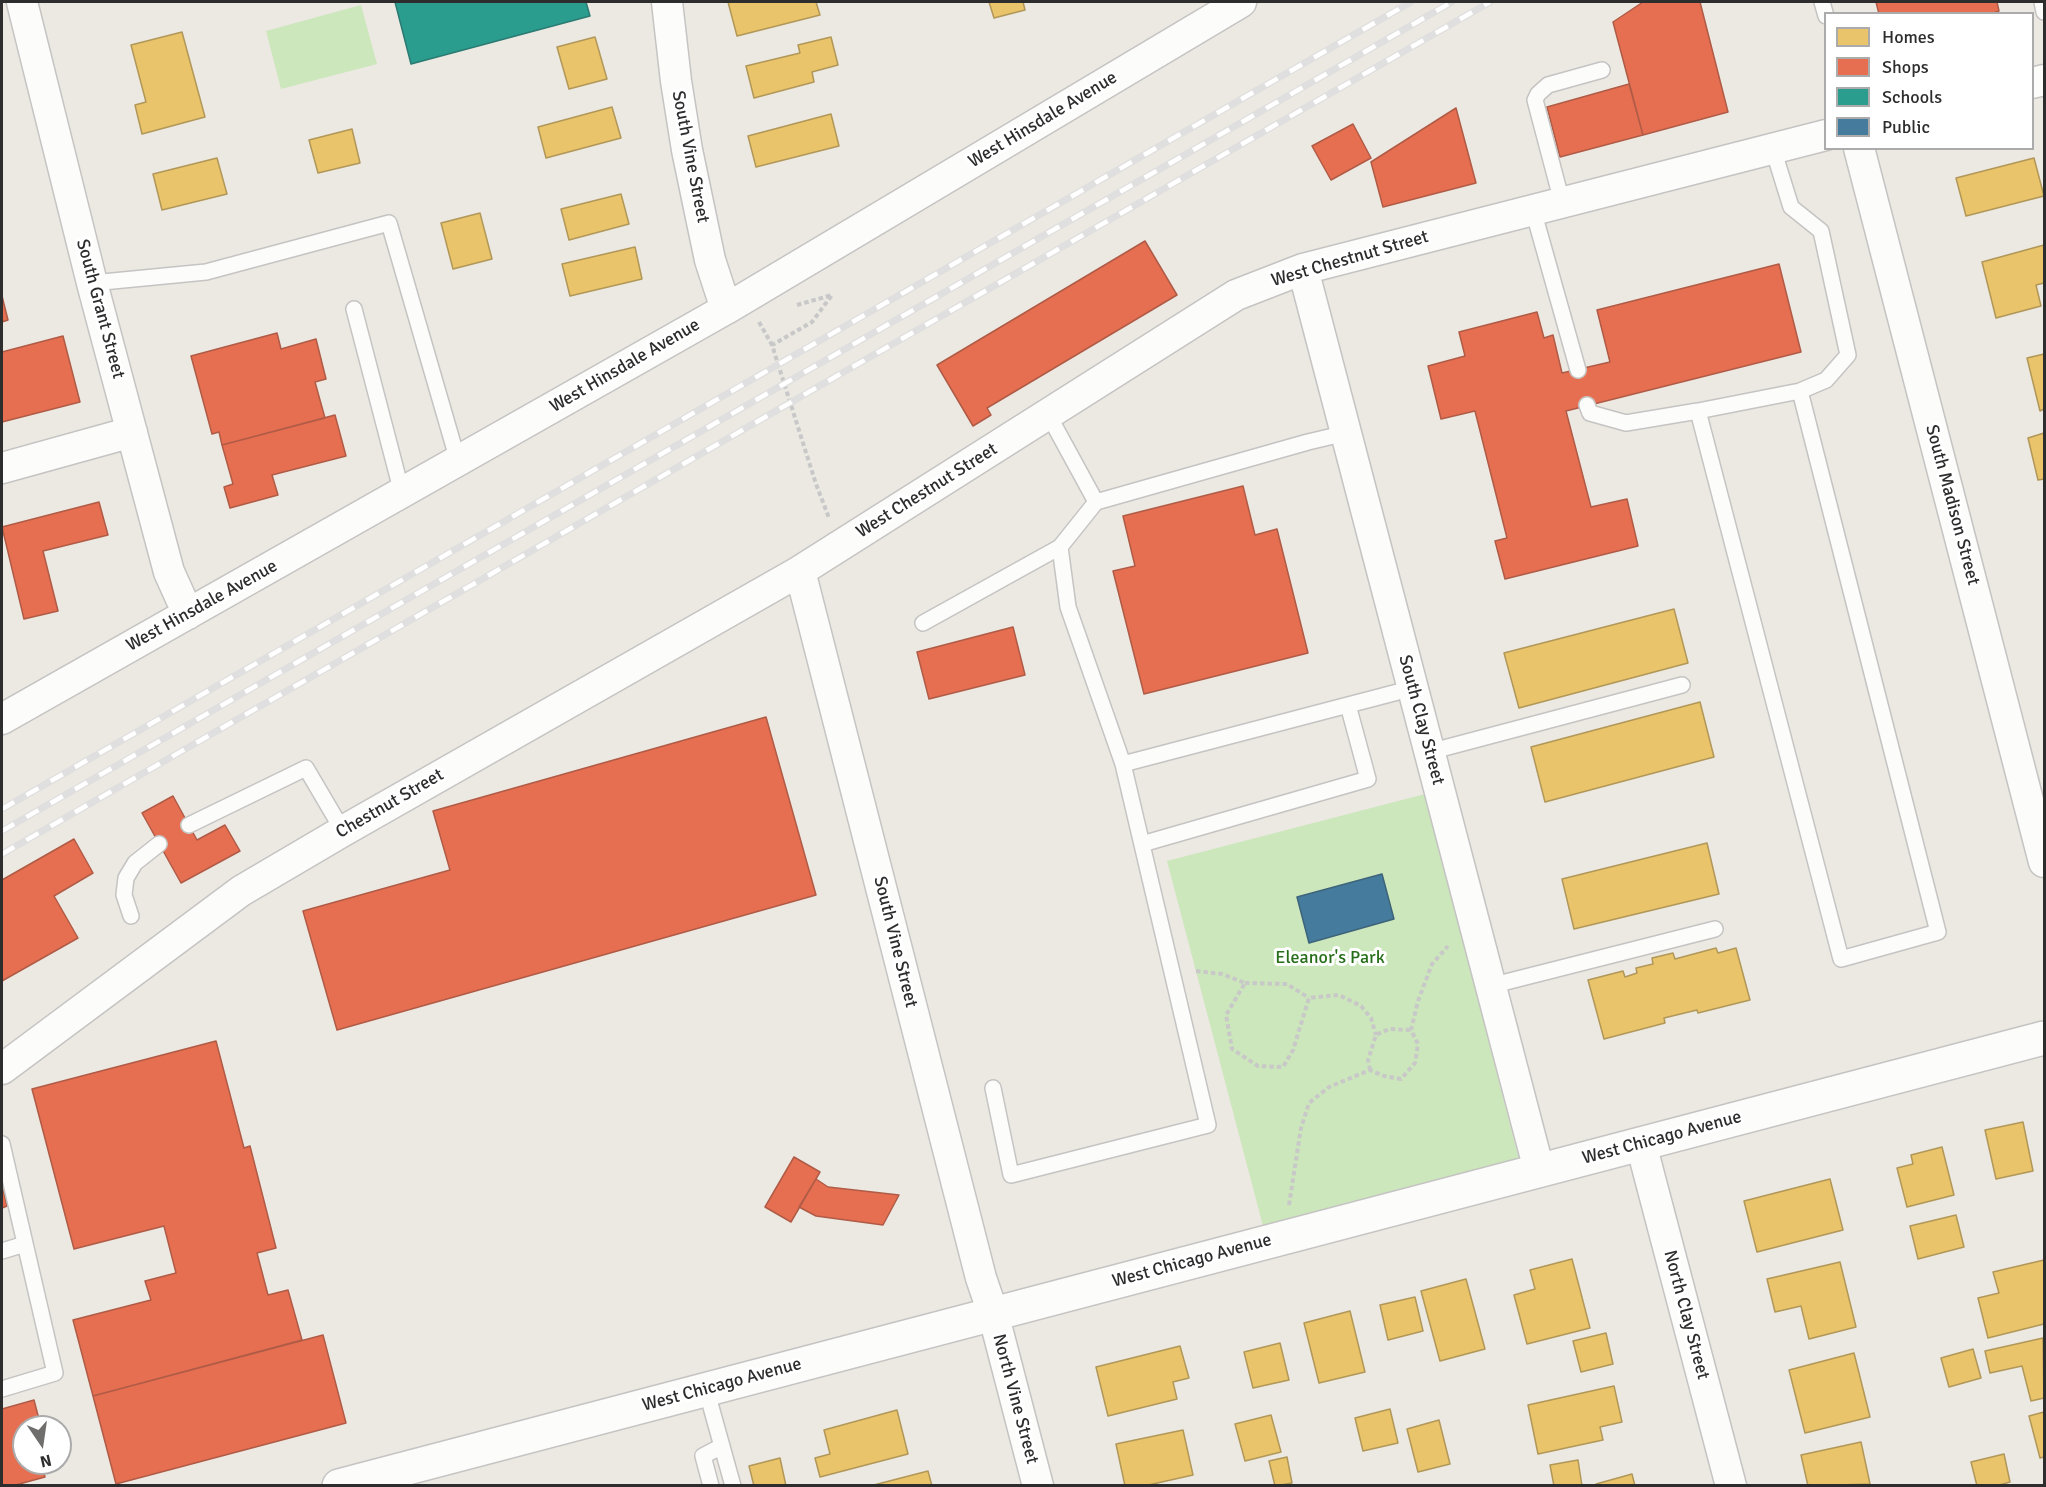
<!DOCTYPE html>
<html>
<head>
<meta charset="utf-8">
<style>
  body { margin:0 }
  #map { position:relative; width:2046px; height:1487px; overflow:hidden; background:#ece8e2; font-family:Signika,sans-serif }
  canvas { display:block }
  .frame { position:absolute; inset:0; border:3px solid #2d2d2d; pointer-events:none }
  .legend { position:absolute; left:1824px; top:12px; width:210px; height:138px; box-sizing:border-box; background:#fff; border:2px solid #ababab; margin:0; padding:8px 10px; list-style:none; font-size:18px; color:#2d2d2d }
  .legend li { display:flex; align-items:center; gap:12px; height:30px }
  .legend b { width:30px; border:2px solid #ababab }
  .north { position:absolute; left:12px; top:1415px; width:60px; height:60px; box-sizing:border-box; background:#fff; border:2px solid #ababab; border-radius:50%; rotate:167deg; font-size:16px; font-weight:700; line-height:24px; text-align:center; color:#2d2d2d }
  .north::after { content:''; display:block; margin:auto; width:21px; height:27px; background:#706e6c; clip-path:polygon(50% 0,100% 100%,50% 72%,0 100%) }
</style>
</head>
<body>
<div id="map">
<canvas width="2046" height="1487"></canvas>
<div class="frame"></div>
<ul class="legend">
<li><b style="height:16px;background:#e9c46a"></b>Homes</li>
<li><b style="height:16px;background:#e76f51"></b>Shops</li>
<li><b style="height:16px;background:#2a9d8f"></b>Schools</li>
<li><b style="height:16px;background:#457b9d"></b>Public</li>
</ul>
<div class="north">N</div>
</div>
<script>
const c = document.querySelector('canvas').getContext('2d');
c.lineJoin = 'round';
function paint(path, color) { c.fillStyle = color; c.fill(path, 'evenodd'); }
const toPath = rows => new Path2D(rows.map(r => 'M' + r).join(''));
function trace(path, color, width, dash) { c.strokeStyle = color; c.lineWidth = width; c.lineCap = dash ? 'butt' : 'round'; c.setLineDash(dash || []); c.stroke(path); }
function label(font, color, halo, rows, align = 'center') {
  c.font = font + ' Signika,sans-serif'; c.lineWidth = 6; c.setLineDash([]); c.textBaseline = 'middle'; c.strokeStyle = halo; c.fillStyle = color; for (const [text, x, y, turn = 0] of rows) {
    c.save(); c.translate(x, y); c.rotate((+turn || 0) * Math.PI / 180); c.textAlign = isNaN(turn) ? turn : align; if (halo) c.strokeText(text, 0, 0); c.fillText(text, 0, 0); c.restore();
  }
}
paint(toPath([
  [361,5,377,64,281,89,266,31],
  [1425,794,1519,1159,1263,1226,1167,861]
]), '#cce7bb');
const homes = toPath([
  [728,2,816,2,820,15,737,36,728,2],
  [989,2,1023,2,1025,10,994,18,989,2],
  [182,32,205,117,142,134,135,105,146,102,131,45,182,32],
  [595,37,607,79,569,89,557,47,595,37],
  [831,37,838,65,812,72,814,82,754,98,746,66,800,53,798,45,831,37],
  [612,107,621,138,546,158,538,127,612,107],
  [831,114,839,146,756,167,748,136,831,114],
  [352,129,360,163,318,173,309,140,352,129],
  [217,158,227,194,162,210,153,174,217,158],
  [2034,158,2044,196,1966,216,1956,178,2034,158],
  [621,194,629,224,569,240,561,209,621,194],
  [480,213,492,259,453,269,441,223,480,213],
  [2044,245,2044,283,2036,285,2041,306,1996,318,1982,262,2044,245],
  [635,247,642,279,570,296,562,264,635,247],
  [2044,354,2044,409,2040,411,2027,358,2044,354],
  [2044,433,2044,479,2038,480,2028,438,2044,433],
  [1674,609,1688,663,1519,708,1504,653,1674,609],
  [1700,702,1714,757,1545,802,1531,747,1700,702],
  [1707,843,1719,894,1574,929,1562,879,1707,843],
  [1716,948,1718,953,1736,948,1750,1000,1698,1013,1697,1010,1664,1018,1665,1023,1604,1039,1588,980,1623,971,1625,977,1637,973,1636,968,1653,964,1652,958,1673,953,1675,959,1716,948],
  [2023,1122,2033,1171,1996,1179,1985,1130,2023,1122],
  [1942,1147,1954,1195,1907,1207,1897,1168,1913,1164,1911,1155,1942,1147],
  [1830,1179,1843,1230,1757,1252,1744,1201,1830,1179],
  [1956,1215,1964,1247,1918,1259,1910,1226,1956,1215],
  [1572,1259,1590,1328,1527,1344,1514,1295,1535,1289,1530,1270,1572,1259],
  [2044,1260,2044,1324,1988,1338,1978,1298,1999,1293,1993,1272,2044,1260],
  [1840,1262,1856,1327,1809,1339,1801,1306,1775,1312,1767,1279,1840,1262],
  [1466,1279,1485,1349,1440,1361,1421,1291,1466,1279],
  [1415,1297,1423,1331,1388,1340,1380,1305,1415,1297],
  [1350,1311,1365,1372,1319,1383,1304,1323,1350,1311],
  [1606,1333,1613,1364,1581,1372,1573,1341,1606,1333],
  [2043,1338,2044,1398,2031,1401,2022,1366,1990,1373,1985,1351,2043,1338],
  [1280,1343,1289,1380,1253,1388,1244,1352,1280,1343],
  [1180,1346,1189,1378,1173,1382,1177,1399,1108,1416,1096,1367,1180,1346],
  [1973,1349,1981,1378,1949,1387,1941,1358,1973,1349],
  [1854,1353,1870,1417,1805,1433,1789,1370,1854,1353],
  [1614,1386,1622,1422,1600,1427,1603,1440,1538,1454,1528,1405,1614,1386],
  [1390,1409,1398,1443,1363,1451,1355,1418,1390,1409],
  [897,1410,908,1454,820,1477,815,1458,830,1454,824,1430,897,1410],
  [2044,1412,2044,1457,2040,1458,2029,1416,2044,1412],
  [1271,1415,1281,1452,1245,1461,1235,1424,1271,1415],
  [1439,1420,1450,1464,1418,1472,1407,1429,1439,1420],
  [1183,1430,1193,1475,1144,1486,1125,1486,1116,1444,1183,1430],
  [1861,1442,1870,1484,1808,1486,1801,1455,1861,1442],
  [2004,1454,2010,1482,1996,1486,1977,1486,1971,1462,2004,1454],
  [1287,1457,1292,1483,1275,1486,1269,1461,1287,1457],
  [780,1458,786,1486,754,1486,749,1466,780,1458],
  [1578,1460,1582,1486,1554,1486,1550,1465,1578,1460],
  [928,1471,932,1486,870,1486,928,1471],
  [1632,1474,1635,1486,1596,1486,1596,1484,1632,1474]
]);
paint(homes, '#e9c46a');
trace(homes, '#b19758', 1.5);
const shops = toPath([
  [1643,2,1700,2,1728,112,1643,135,1613,22,1643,2],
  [1876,2,1997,2,1999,11,1990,14,1879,14,1876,2],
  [1629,84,1643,135,1560,157,1547,107,1629,84],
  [1456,108,1476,183,1383,207,1371,162,1456,108],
  [1353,124,1371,158,1331,180,1312,146,1353,124],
  [1145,241,1177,295,987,408,991,415,973,426,937,365,1145,241],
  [1779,264,1801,352,1566,411,1591,507,1627,499,1638,546,1505,579,1495,541,1507,538,1475,411,1441,419,1428,366,1465,356,1459,332,1537,312,1544,338,1553,335,1562,373,1610,362,1597,310,1779,264],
  [2,296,8,320,2,322,2,296],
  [277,333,281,349,316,339,326,379,315,382,325,418,222,445,219,432,212,434,191,356,277,333],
  [63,336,80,402,2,422,2,352,63,336],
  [335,415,346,456,272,475,278,495,230,508,224,487,233,484,222,445,335,415],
  [1243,486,1255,535,1277,529,1308,653,1144,694,1113,571,1135,566,1123,516,1243,486],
  [99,502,108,535,43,551,58,611,24,619,2,527,99,502],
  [1013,627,1025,675,929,699,917,652,1013,627],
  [766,717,816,895,337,1030,303,911,450,870,433,811,766,717],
  [173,796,197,840,225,825,240,851,181,883,142,813,173,796],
  [74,839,93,873,54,896,78,938,2,981,2,880,74,839],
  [216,1041,244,1148,250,1146,276,1248,257,1253,268,1295,288,1290,302,1340,93,1396,73,1320,151,1300,145,1281,176,1273,164,1226,74,1249,32,1089,216,1041],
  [794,1157,820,1172,791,1222,765,1207,794,1157],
  [816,1179,828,1187,899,1195,883,1225,816,1216,799,1207,816,1179],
  [2,1184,7,1206,2,1208,2,1184],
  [323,1335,346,1423,116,1484,93,1396,323,1335],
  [34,1400,41,1427,24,1427,24,1463,41,1463,45,1477,12,1486,2,1486,2,1409,34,1400]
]);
paint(shops, '#e76f51');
trace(shops, '#af5b46', 1.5);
const schools = toPath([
  [395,2,586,2,590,16,411,64,395,2]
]);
paint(schools, '#2a9d8f');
trace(schools, '#2b7b72', 1.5);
const public = toPath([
  [1382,874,1394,919,1309,943,1297,897,1382,874]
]);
paint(public, '#457b9d');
trace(public, '#3e647b', 1.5);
const service = toPath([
  [1822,2,1826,16],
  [2042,2,2044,12],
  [1562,202,1535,100,1538,94,1548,85,1602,70],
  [1533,210,1578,370],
  [92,283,206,272,389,223,458,461],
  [354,309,402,493],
  [1587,405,1590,413,1626,423,1698,411,1800,391,1826,380,1848,355,1821,231,1791,207,1773,149],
  [1698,411,1841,959,1938,932,1800,391],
  [1048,414,1096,502,1060,547,1068,607,1123,764],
  [1096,502,1308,442,1346,433],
  [923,623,1060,547],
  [1429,752,1682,685],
  [189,825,306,768,343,831],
  [1142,844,1368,779,1348,705],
  [131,916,124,895,126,878,135,863,159,844],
  [1490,986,1715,929],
  [993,1088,1011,1175,1208,1125,1123,764,1413,688],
  [2,1144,55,1373,2,1389],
  [2,1251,25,1244],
  [706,1389,733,1486],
  [711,1486,703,1456,722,1446]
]);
const minor = toPath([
  [22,2,92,283,169,572,188,614],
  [667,2,676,81,687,150,710,260,726,309],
  [2032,83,2044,80],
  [1859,148,2044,862],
  [1303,269,1539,1170],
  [2,468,132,432],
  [800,571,981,1278,993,1313,1038,1486],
  [2,719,726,309,1241,2],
  [2,1069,241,891,343,831,800,571,1236,295,1303,269,1826,135],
  [1641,1144,1731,1486]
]);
const secondary = toPath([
  [339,1486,2044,1038]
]);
trace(service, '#c5c4c3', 18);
trace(minor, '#c5c4c3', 33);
trace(secondary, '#c5c4c3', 36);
trace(toPath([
  [797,305,832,295,812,322,772,345,816,484,829,518],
  [759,322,772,345],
  [1196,971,1222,974,1245,983,1226,1015,1232,1049,1258,1066,1283,1067,1293,1050,1309,998,1339,995,1361,1006,1371,1018,1376,1035],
  [1245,983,1287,984,1309,998],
  [1370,1070,1368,1060,1376,1035,1389,1029,1411,1030],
  [1289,1205,1301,1128,1309,1103,1329,1087,1370,1070,1384,1076,1401,1079,1415,1063,1418,1044,1411,1030,1418,1001,1432,964,1448,946]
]), '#c8c8c8', 4, [4.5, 3]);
trace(service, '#fcfcfb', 15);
trace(minor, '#fcfcfb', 30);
trace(secondary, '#fcfcfb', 33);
const rail = toPath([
  [2,809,1411,2],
  [2,831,1452,2],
  [2,854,1490,2]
]);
trace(rail, '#dfdfdf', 7);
trace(rail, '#fff', 4.5, [14]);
label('18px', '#2d2d2d', '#fff', [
  ["West Hinsdale Avenue",1043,120,-31],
  ["South Vine Street",690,157,79],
  ["West Chestnut Street",1350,259,-16],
  ["South Grant Street",100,309,75],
  ["West Hinsdale Avenue",625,366,-30],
  ["West Chestnut Street",927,491,-32],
  ["South Madison Street",1952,505,75],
  ["West Hinsdale Avenue",202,606,-29],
  ["South Clay Street",1421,720,75],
  ["Chestnut Street",390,804,-30],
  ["South Vine Street",895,942,76],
  ["West Chicago Avenue",1662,1138,-15],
  ["West Chicago Avenue",1192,1261,-15],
  ["North Clay Street",1686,1315,75],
  ["West Chicago Avenue",722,1385,-15],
  ["North Vine Street",1015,1399,75]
]);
label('18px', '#266e19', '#fff', [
  ["Eleanor's Park",1330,958]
]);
</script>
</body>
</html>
